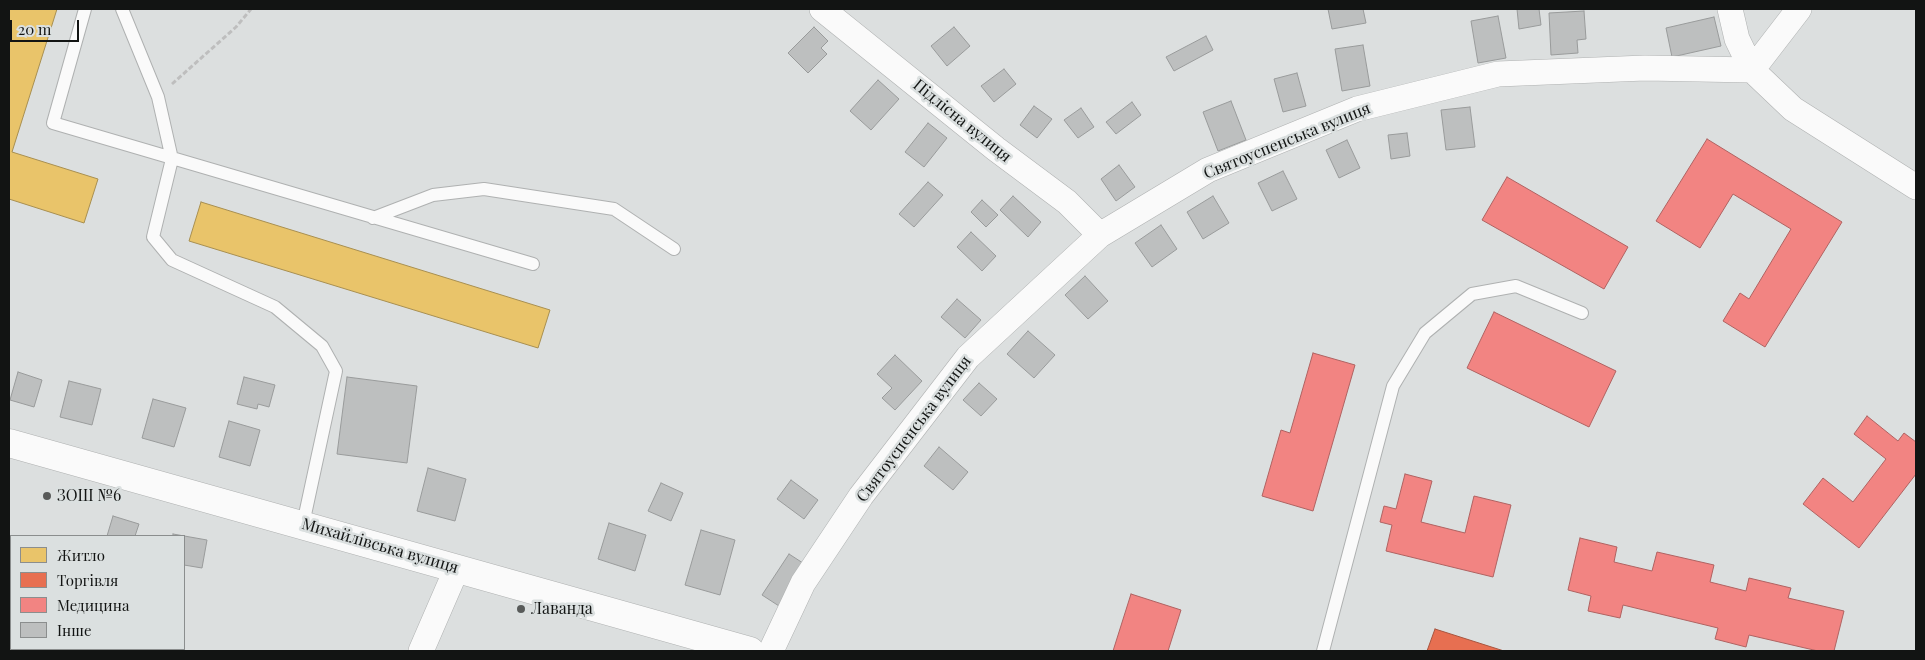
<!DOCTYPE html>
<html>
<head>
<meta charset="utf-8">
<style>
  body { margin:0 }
  #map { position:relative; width:1925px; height:660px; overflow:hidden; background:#dcdfdf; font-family:"Playfair Display",serif }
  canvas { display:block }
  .frame { position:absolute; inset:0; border:10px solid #121413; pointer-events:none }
  .legend { position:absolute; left:10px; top:535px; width:175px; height:115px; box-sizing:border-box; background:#dbe0e0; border:1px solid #8b8e8e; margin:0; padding:6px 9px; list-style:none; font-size:15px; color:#121413 }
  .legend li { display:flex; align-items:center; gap:10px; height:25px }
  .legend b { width:25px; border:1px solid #8b8e8e }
  .scale { position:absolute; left:10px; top:20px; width:69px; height:22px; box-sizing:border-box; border:2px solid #121413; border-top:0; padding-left:6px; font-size:15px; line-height:18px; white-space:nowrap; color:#121413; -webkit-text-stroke:4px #dbe0e0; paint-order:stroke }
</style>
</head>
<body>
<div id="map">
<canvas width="1925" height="660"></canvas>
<div class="frame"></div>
<ul class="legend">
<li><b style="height:14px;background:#e9c46a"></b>Житло</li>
<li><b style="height:14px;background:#e76f51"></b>Торгівля</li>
<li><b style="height:14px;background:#f28482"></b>Медицина</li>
<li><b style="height:14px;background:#bdbfbf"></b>Інше</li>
</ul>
<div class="scale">20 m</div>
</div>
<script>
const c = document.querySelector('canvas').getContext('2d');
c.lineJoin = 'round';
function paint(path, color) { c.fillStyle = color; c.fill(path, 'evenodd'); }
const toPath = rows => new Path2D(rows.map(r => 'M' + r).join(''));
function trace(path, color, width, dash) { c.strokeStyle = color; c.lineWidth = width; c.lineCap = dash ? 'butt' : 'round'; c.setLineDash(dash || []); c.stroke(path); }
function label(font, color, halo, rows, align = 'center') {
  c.font = font + ' "Playfair Display",serif'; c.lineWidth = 5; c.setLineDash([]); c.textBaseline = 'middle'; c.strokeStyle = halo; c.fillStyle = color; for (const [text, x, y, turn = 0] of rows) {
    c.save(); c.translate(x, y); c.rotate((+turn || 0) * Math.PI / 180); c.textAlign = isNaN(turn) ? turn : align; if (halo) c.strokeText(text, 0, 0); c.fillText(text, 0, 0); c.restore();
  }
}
const homes = toPath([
  [9,9,57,9,12,152,98,179,84,223,9,199,9,9],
  [201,202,550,310,538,348,189,241,201,202]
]);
paint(homes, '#e9c46a');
trace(homes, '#a88f50', 1);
const shops = toPath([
  [1435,629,1504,651,1427,651,1435,629]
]);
paint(shops, '#e76f51');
trace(shops, '#a7543e', 1);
const health = toPath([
  [1707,139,1842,222,1765,347,1723,321,1740,293,1749,299,1791,229,1733,194,1700,248,1656,221,1707,139],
  [1507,177,1628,247,1604,289,1482,220,1507,177],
  [1494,312,1616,371,1589,427,1467,368,1494,312],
  [1313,353,1355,365,1313,511,1262,496,1281,430,1290,433,1313,353],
  [1867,416,1898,441,1904,433,1916,442,1916,474,1859,548,1803,504,1823,478,1853,502,1886,459,1854,434,1867,416],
  [1405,474,1432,481,1421,522,1465,533,1474,496,1511,505,1493,577,1386,551,1392,525,1380,522,1384,506,1396,509,1405,474],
  [1580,538,1617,547,1614,562,1652,571,1657,552,1714,565,1710,582,1746,591,1749,578,1791,588,1788,598,1844,611,1834,651,1818,651,1749,635,1746,647,1715,639,1718,628,1623,605,1620,618,1588,611,1591,596,1568,590,1580,538],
  [1131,594,1181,610,1168,651,1113,651,1131,594]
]);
paint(health, '#f28482');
trace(health, '#af6261', 1);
const building = toPath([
  [1328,9,1363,9,1366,23,1332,29,1328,9],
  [1517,9,1539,9,1541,25,1519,29,1517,9],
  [1584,11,1586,39,1577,40,1578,53,1551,55,1549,13,1584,11],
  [1498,16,1506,58,1478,63,1471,21,1498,16],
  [1714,17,1721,46,1672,57,1666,28,1714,17],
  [814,27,828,41,821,48,827,54,808,73,788,53,814,27],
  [954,27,970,46,947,66,931,46,954,27],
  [1206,36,1213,50,1174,71,1166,57,1206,36],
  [1363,45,1370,86,1342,91,1335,49,1363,45],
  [1004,69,1016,84,994,102,981,86,1004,69],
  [1297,73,1306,106,1283,112,1274,79,1297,73],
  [878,80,899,99,871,130,850,111,878,80],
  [1231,101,1246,140,1218,151,1203,112,1231,101],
  [1132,102,1141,115,1116,134,1106,122,1132,102],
  [1034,106,1052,119,1037,138,1020,125,1034,106],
  [1470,107,1475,147,1446,150,1441,110,1470,107],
  [1081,108,1094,127,1078,138,1064,120,1081,108],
  [928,123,947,138,924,167,905,152,928,123],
  [1407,133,1410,156,1391,159,1388,135,1407,133],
  [1347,140,1360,168,1339,178,1326,150,1347,140],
  [1119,165,1135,187,1116,201,1101,179,1119,165],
  [1283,171,1297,199,1272,211,1258,183,1283,171],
  [928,182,943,195,914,227,899,214,928,182],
  [1013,196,1041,222,1028,237,1000,210,1013,196],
  [1213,196,1229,223,1203,239,1187,212,1213,196],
  [982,200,998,215,986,227,971,212,982,200],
  [1161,225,1177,249,1152,267,1135,243,1161,225],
  [971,232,996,256,982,271,957,247,971,232],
  [1085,276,1108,301,1088,319,1065,295,1085,276],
  [957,299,981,320,965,338,941,317,957,299],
  [1028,331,1055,355,1034,378,1007,354,1028,331],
  [895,355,922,381,895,410,882,398,892,388,877,374,895,355],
  [18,372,42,380,34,407,10,400,18,372],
  [244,377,275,385,269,407,258,404,257,409,237,404,244,377],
  [347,377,417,386,407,463,337,454,347,377],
  [69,381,101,389,92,425,60,417,69,381],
  [979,383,997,399,981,416,963,400,979,383],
  [153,399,186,408,174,447,142,438,153,399],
  [229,421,260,430,250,466,219,457,229,421],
  [939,447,968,472,953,490,924,466,939,447],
  [428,468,466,479,455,521,417,511,428,468],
  [791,480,818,500,804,519,777,499,791,480],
  [661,483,683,493,671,521,648,511,661,483],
  [113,516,139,524,135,536,107,536,113,516],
  [609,523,646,535,635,571,598,559,609,523],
  [701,530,735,540,720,595,685,585,701,530],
  [173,534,207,540,202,568,184,565,184,536,173,536,173,534],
  [789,554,806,565,779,606,762,595,789,554]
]);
paint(building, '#bdbfbf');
trace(building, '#999b9b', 1);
const service = toPath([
  [85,9,53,123,533,264],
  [122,9,158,97,172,159,153,237,172,260,275,307,322,346,336,371,303,524],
  [373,218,433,195,484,189,614,209,674,249],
  [1323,651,1393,386,1425,333,1472,294,1516,286,1582,313]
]);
const minor = toPath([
  [822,9,996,149,1067,202,1100,235],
  [1730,9,1737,39,1752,70,1793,109,1916,187],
  [1752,70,1799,9],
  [421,651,457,568],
  [771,651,803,583,861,496,968,357,1100,235,1208,170,1357,109,1498,74,1645,68,1752,70]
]);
const secondary = toPath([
  [9,443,750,651]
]);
trace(service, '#afb1b1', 14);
trace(minor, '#afb1b1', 26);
trace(secondary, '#afb1b1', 29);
trace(toPath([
  [172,84,236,27,251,9]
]), '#bebebe', 3, [5, 2.5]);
trace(service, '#fafafa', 12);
trace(minor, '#fafafa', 25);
trace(secondary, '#fafafa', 28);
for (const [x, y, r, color] of [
  [47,496,5,"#595b5a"],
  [521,609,5,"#595b5a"]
]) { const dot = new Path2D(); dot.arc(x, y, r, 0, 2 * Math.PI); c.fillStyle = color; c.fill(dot); trace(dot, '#dbe0e0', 2); }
label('16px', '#121413', '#dbe0e0', [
  ["Підлісна вулиця",962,121,39],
  ["Святоуспенська вулиця",1287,141,-22],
  ["Святоуспенська вулиця",914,429,-53],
  ["Михайлівська вулиця",380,546,16]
]);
label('16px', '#121413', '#dbe0e0', [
  ["ЗОШ №6",57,496],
  ["Лаванда",531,609]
], 'left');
</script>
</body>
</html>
